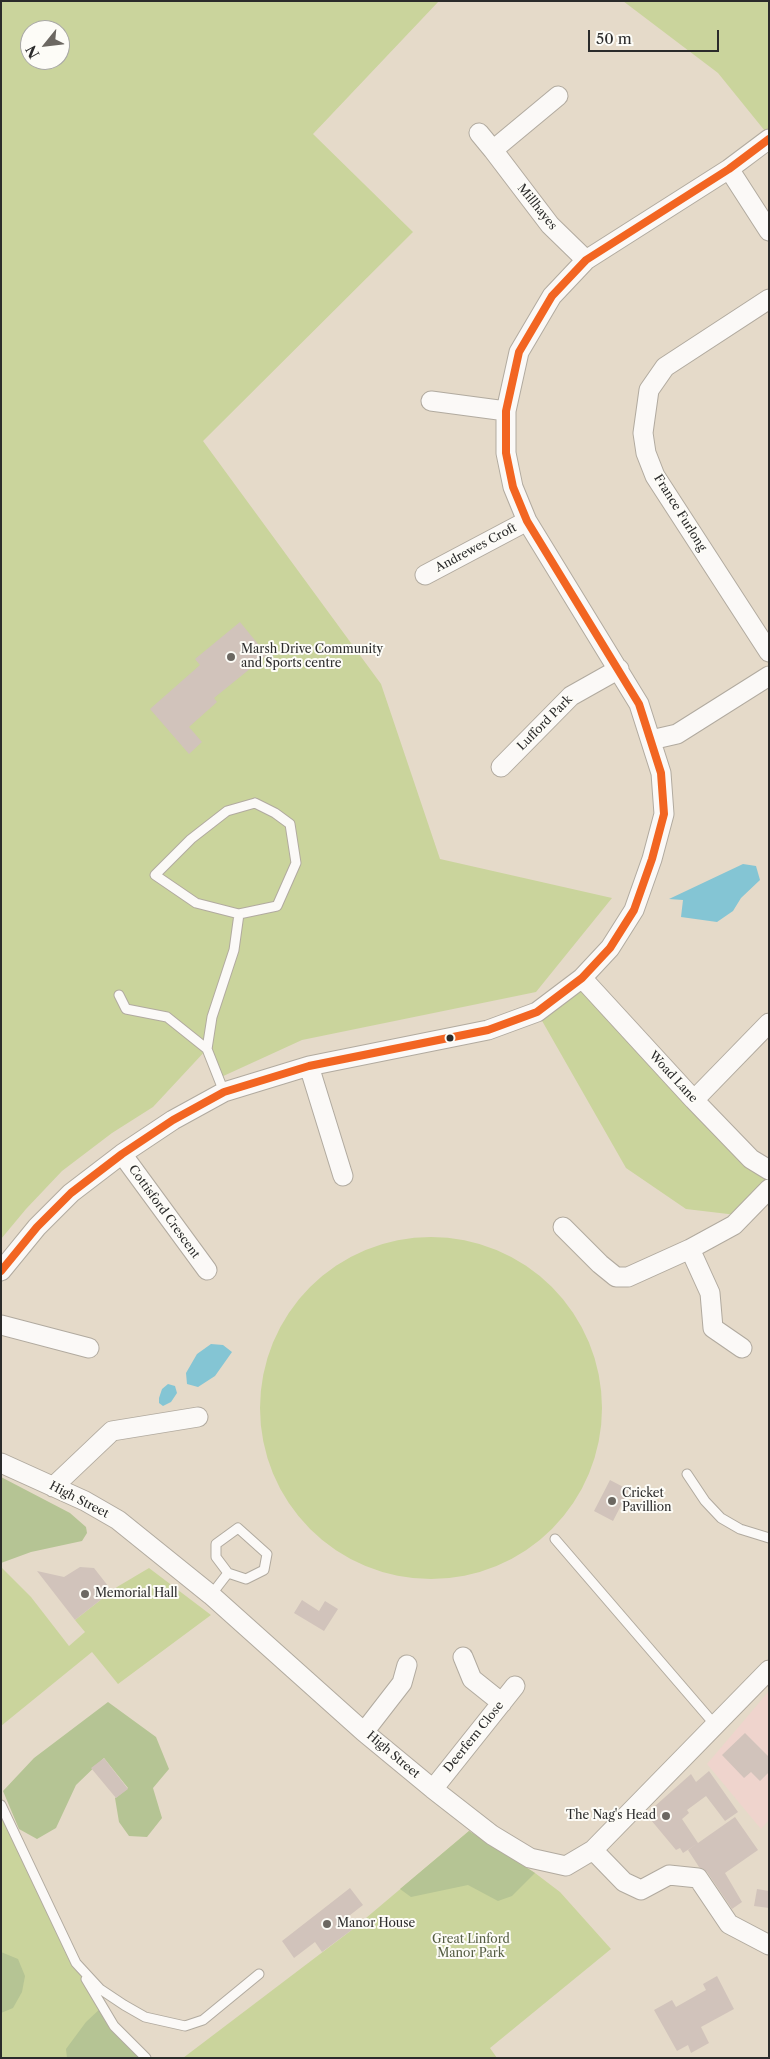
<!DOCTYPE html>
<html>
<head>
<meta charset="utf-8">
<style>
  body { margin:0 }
  #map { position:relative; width:770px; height:2059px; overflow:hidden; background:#e5dac9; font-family:"Libre Caslon Text",serif }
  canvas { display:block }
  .frame { position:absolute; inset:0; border:2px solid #2b2b2b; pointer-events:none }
  .north { position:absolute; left:20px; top:20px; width:50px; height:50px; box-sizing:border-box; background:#fdfcf7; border:1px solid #a9a8a5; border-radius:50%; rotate:241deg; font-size:14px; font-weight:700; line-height:20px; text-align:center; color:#2b2b2b }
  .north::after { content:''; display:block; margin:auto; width:18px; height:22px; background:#6c6862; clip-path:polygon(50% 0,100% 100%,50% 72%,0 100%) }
  .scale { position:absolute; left:588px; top:30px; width:131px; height:22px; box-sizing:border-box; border:2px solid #2b2b2b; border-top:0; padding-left:6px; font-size:15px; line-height:18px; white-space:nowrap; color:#2b2b2b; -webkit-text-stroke:4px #fdfcf7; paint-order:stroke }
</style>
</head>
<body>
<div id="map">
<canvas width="770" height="2059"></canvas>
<div class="frame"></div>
<div class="north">N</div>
<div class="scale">50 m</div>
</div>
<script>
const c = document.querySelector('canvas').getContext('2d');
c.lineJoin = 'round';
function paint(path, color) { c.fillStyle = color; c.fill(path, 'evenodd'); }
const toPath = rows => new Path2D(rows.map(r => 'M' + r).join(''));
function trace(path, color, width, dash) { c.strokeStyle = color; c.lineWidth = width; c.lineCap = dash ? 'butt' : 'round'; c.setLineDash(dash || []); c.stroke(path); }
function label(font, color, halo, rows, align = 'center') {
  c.font = font + ' "Libre Caslon Text",serif'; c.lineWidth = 4; c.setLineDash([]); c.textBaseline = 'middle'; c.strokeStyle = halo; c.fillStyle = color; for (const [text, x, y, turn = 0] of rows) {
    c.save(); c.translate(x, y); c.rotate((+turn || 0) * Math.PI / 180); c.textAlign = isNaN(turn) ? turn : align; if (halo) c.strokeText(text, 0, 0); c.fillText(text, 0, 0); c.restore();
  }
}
paint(toPath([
  [769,1691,769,1820,761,1829,707,1764]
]), '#efd4cd');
paint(toPath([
  [1,1,439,1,313,134,413,232,203,441,381,684,440,859,612,898,536,992,302,1040,219,1078,207,1049,153,1107,112,1133,62,1171,26,1209,1,1239],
  [30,30,60,30,60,60,30,60],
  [623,1,769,1,769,136,718,73],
  [582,978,769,1168,769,1189,745,1216,686,1209,626,1168,537,1012],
  '260 1408a171 171 0 1 1 342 0a171 171 0 1 1-342 0Z',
  [1,1567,31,1597,69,1646,85,1632,75,1620,117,1587,149,1568,211,1615,118,1684,92,1652,1,1726],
  [1,1805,102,2007,146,2058,1,2058],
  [469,1831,535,1873,560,1892,611,1949,490,2048,497,2058,183,2058,353,1929]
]), '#cad49c');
paint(toPath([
  [1,1477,70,1513,86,1527,87,1533,82,1541,31,1552,1,1563],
  [108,1702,156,1737,169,1769,153,1788,162,1818,147,1837,129,1836,119,1822,115,1798,128,1788,104,1758,76,1785,56,1828,37,1839,19,1829,3,1791,34,1758],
  [469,1831,535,1873,512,1896,498,1901,468,1885,411,1897,400,1889],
  [1,1952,18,1959,25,1976,22,1992,13,2008,1,2013],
  [102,2007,146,2058,67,2058,66,2049,86,2022]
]), '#b5c494');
paint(toPath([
  [743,864,756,866,760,880,741,898,733,911,717,922,681,917,683,900,669,899],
  [211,1344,223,1345,232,1352,215,1376,198,1387,187,1384,186,1373,197,1354],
  [168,1384,175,1386,177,1393,171,1402,163,1406,159,1403,159,1398,162,1389]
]), '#84c5d4');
paint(toPath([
  [240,622,267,655,214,698,217,702,189,727,202,742,189,754,150,709,200,665,195,659],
  [610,1480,629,1490,613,1521,594,1511],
  [80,1567,94,1568,112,1591,75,1620,37,1571,64,1577],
  [302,1600,319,1611,325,1601,338,1609,324,1631,294,1613],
  [745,1733,769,1757,769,1772,760,1781,751,1772,744,1778,722,1755],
  [104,1758,128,1789,116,1798,91,1768],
  [709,1771,738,1812,725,1821,706,1796,687,1810,689,1813,682,1819,698,1843,683,1853,680,1848,676,1850,646,1814,691,1774,696,1782],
  [735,1817,758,1850,725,1873,742,1902,732,1909,707,1872,699,1867,688,1850],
  [350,1888,363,1905,345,1919,353,1929,322,1952,315,1942,294,1958,282,1941],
  [757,1889,769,1891,769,1908,754,1906],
  [717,1976,734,2009,701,2027,709,2043,691,2053,688,2045,677,2051,654,2010,672,2000,676,2007,706,1990,703,1984]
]), '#d1c3bb');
const service = toPath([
  [255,803,275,813,290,824,296,863,277,906,239,914,196,903,155,875,191,839,227,811,255,803],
  [119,995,126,1009,167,1017,207,1049],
  [224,1092,207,1049,212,1017,234,950,239,914],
  [687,1474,705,1501,721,1518,740,1529,769,1538],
  [555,1539,716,1726],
  [211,1595,228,1573,216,1557,216,1544,238,1528,267,1554,264,1570,246,1579,228,1573],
  [1,1805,76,1963,100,1989,124,2005,145,2017,185,2026,203,2020,259,1974],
  [86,1979,114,2026,146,2058]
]);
const minor = toPath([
  [558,96,493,150,550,225,586,260],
  [479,133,493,150],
  [729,169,769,231],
  [769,299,665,367,649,390,643,433,646,453,655,476,769,652],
  [431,401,506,411],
  [425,575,527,521],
  [651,740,677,734,769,676],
  [501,767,571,696,619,669],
  [582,978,694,1100,751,1159,769,1170],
  [309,1066,343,1176],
  [694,1100,769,1023],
  [122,1154,207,1270],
  [563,1227,600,1264,616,1277,628,1277,690,1249,734,1225,769,1189],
  [690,1249,710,1293,713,1328,742,1348],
  [1,1271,37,1227,71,1193,122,1154,173,1120,224,1092,309,1066,488,1030,537,1012,582,978,610,948,634,910,652,859,664,814,661,773,639,704,527,521,513,487,506,453,506,411,519,352,552,296,586,260,729,169,769,139],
  [1,1325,89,1348],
  [1,1463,85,1501,118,1520,211,1595,364,1732,433,1789,492,1835,530,1858,566,1866,593,1850,769,1670],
  [53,1487,112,1431,198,1417],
  [463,1657,472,1679,502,1703],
  [364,1732,402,1683,407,1665],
  [433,1789,515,1686],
  [593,1850,624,1882,641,1890,669,1875,698,1878,729,1924,769,1945]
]);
trace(service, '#b1aa9f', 11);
trace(minor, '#b1aa9f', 21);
trace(service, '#fbf9f7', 9);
trace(minor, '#fbf9f7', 19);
trace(toPath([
  [1,1271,37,1227,71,1193,122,1154,173,1120,224,1092,309,1066,488,1030,537,1012,582,978,610,948,634,910,652,859,664,814,661,773,639,704,527,521,513,487,506,453,506,411,519,352,552,296,586,260,729,169,769,139]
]), '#f26522', 8);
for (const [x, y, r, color] of [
  [231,657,5,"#6c6862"],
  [450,1038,4.5,"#2b2b2b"],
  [612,1501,5,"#6c6862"],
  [85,1594,5,"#6c6862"],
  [666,1816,5,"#6c6862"],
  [327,1924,5,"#6c6862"]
]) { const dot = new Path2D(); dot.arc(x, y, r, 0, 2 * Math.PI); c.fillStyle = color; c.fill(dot); trace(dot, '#fdfcf7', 2); }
label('12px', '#2b2b2b', '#fdfcf7', [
  ["Millhayes",537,207,51],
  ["France Furlong",680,513,58],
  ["Andrewes Croft",476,548,-28],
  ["Lufford Park",545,723,-45],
  ["Woad Lane",673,1077,47],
  ["Cottisford Crescent",164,1212,54],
  ["High Street",79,1500,27],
  ["Deerfern Close",474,1737,-51],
  ["High Street",393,1755,40]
]);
label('12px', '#2b2b2b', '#fdfcf7', [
  ["Marsh Drive Community",241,650],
  ["and Sports centre",241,664],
  ["Cricket",622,1494],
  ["Pavillion",622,1508],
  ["Memorial Hall",95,1594],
  ["The Nag's Head",656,1816,"right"],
  ["Manor House",337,1924]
], 'left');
label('12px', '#545d42', '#fdfcf7', [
  ["Great Linford",471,1940],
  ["Manor Park",471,1954]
]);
</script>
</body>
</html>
